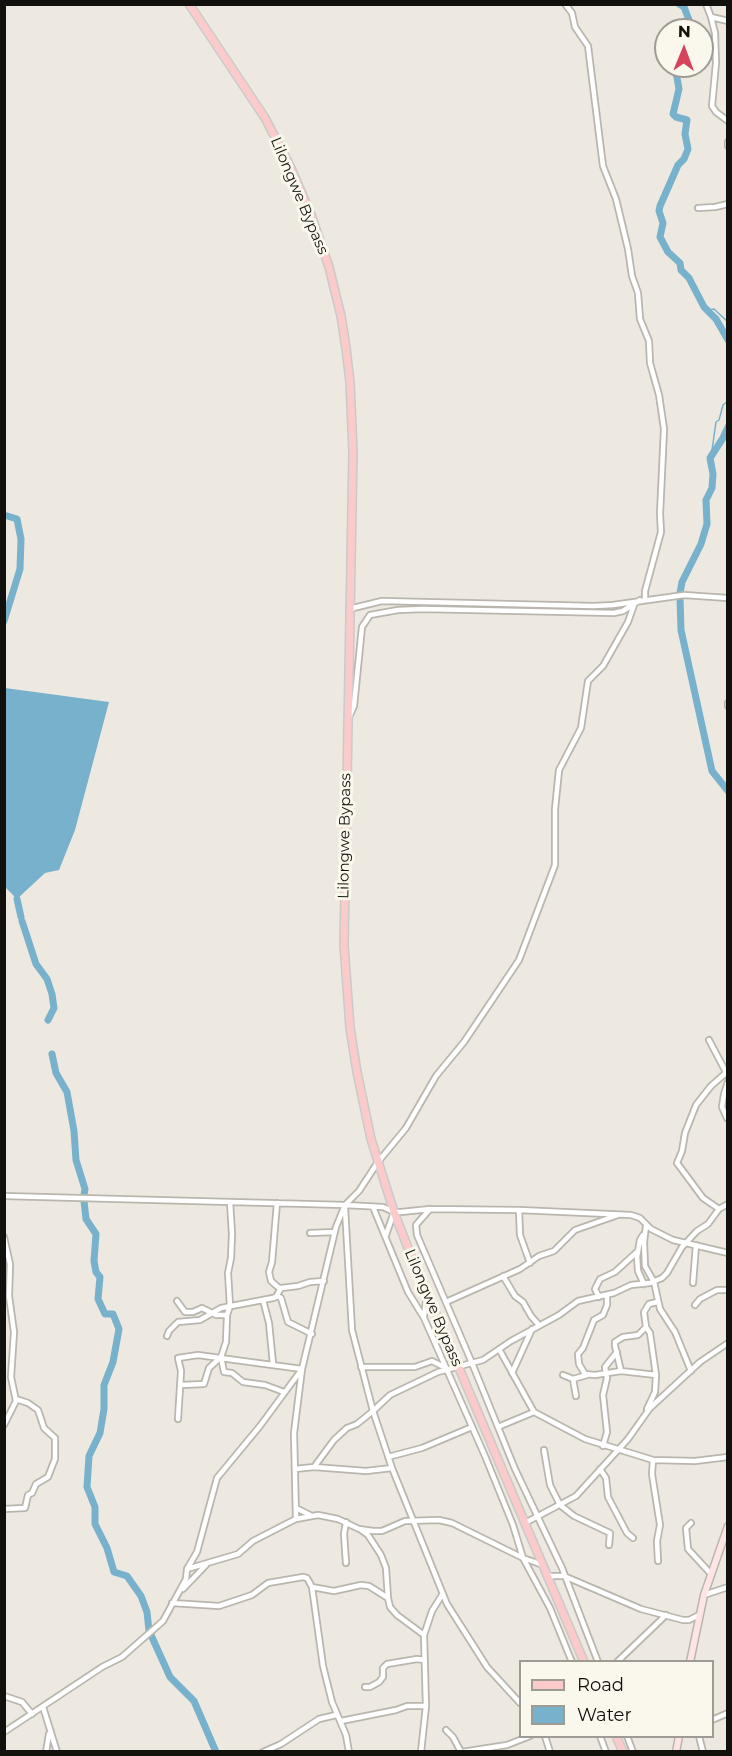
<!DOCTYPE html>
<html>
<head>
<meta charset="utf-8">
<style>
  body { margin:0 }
  #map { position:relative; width:732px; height:1756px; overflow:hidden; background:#ede9e0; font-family:Montserrat,sans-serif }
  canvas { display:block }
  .frame { position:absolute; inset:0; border:6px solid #11100d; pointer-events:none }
  .legend { position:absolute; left:519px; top:1660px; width:195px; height:78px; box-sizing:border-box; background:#faf7ed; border:2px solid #9d9b93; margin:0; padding:8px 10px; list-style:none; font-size:18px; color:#11100d }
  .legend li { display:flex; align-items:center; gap:12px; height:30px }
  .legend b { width:30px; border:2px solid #9d9b93 }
  .north { position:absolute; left:654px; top:18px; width:60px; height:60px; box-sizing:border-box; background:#faf7ed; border:2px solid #9d9b93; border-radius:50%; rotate:1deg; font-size:16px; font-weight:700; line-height:24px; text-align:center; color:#11100d }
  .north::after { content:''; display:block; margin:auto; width:21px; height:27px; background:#d5445c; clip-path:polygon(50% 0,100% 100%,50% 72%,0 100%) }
</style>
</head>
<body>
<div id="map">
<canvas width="732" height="1756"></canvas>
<div class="frame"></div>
<ul class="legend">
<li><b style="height:8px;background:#fbcbcb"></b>Road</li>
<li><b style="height:16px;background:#78b1cc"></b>Water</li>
</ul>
<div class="north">N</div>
</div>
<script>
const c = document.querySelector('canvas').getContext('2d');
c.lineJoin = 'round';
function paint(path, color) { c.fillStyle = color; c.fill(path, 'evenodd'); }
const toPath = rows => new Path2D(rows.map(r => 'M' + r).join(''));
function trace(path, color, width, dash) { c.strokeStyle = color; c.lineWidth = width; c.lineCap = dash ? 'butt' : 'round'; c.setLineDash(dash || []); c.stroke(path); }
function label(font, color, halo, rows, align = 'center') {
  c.font = font + ' Montserrat,sans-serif'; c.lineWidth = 6; c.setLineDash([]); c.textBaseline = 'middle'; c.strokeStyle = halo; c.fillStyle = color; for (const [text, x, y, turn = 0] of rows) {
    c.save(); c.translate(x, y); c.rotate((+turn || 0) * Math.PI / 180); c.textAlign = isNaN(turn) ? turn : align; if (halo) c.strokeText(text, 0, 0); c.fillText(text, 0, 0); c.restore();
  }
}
paint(toPath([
  [5,688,109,702,75,830,59,870,45,873,17,899,5,887]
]), '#78b1cc');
trace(toPath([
  [708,310,714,309,728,322],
  [711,457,716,422,719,420,723,405,728,401]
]), '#78b1cc', 1.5);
trace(toPath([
  [679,4,684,7,689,20,686,30],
  [675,66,679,89,673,114,676,117,687,120,685,134,688,149,684,159,678,165,660,206,659,211,663,223,660,237,668,252,680,263,681,270,689,278,704,307,716,319,728,340],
  [4,515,17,519,21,539,20,569,4,621],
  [680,593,682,582,701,544,707,524,706,500,712,488,713,474,710,458,723,438,728,427],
  [680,598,681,630,712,771,728,791],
  [17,899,21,917],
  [22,921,36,964,47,979,52,994,54,1008,48,1020],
  [52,1054,56,1073,67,1092,74,1131,76,1160,85,1189,84,1195],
  [84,1201,86,1219,96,1234,94,1261,96,1272,100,1277,98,1299,105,1314,113,1314,119,1329,113,1362,104,1385,104,1409,100,1433,89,1456,87,1487,95,1507,95,1524,107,1548,114,1572,127,1576,141,1596,147,1612,149,1631],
  [151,1635,170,1677,194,1701,216,1752]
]), '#78b1cc', 7);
const street = toPath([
  [565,4,572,13,575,27,588,46,603,166,616,199,628,249,632,276,638,293,640,319,649,341,650,363,659,395,664,429,660,514,661,532,645,591,645,600],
  [706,4,711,17,728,21],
  [711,17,715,33,716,63,712,106,716,112,728,121],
  [728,142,728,146],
  [698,208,715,207,728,204],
  [349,609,382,601,594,606,613,605,684,595,728,598],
  [728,703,728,706],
  [350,715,354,706,362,627,370,615,398,610,423,609,614,613,623,611,640,600],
  [709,1040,728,1076],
  [727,1118,722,1107,724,1094,728,1082],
  [4,1196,345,1205,383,1207,394,1212,401,1212,430,1209,519,1210,631,1215,640,1218,651,1229,673,1240,728,1253],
  [277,1203,272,1262,269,1272,271,1281,279,1288],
  [373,1207,408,1292,424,1318,485,1456,513,1525,523,1558,550,1608,572,1662],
  [345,1208,352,1330,373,1411,392,1468,447,1604,487,1667,520,1703],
  [430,1209,416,1225,417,1235,472,1363,515,1469,562,1568,598,1662],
  [719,1209,703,1198,677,1163,682,1151,685,1133,696,1105,711,1086,728,1071],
  [519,1210,520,1235,530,1263],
  [646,1226,644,1242,645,1266,654,1282,660,1309,675,1332,691,1371],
  [310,1233,335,1232],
  [386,1235,394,1212],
  [643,1235,640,1240,637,1257,638,1271,644,1284],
  [4,1237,10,1264,9,1296,14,1332,11,1377,16,1401,4,1425],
  [503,1276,515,1296,523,1302,531,1316,539,1325],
  [693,1283,696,1245],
  [607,1295,607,1305,603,1315,594,1320,583,1348,578,1354,579,1364,585,1374,595,1375,621,1371,656,1375],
  [277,1296,281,1298,288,1322,312,1334],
  [599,1297,595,1289,600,1279,615,1272,638,1251],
  [263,1300,269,1323,273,1364],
  [177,1301,185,1312,193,1312,202,1308,216,1315,227,1315],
  [446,1302,520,1269,539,1256,554,1251,575,1230,618,1215],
  [695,1305,700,1299,717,1290,728,1290],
  [424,1316,427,1294],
  [167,1336,169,1331,178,1322,200,1320,221,1308,273,1298,276,1297,281,1288,298,1286,310,1282,324,1281],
  [499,1349,534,1412,585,1439,653,1460,695,1461,728,1457],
  [221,1357,224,1372,232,1373,243,1382,265,1385,284,1392],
  [361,1367,415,1367,432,1361,442,1366],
  [621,1371,615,1346,615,1342,623,1337,638,1335,646,1327],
  [512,1373,532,1329],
  [563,1375,573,1379,587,1375],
  [573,1379,576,1396],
  [181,1385,204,1384,209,1368,221,1357,226,1342,227,1315,230,1306,228,1273,231,1258,232,1234,230,1202],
  [647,1409,655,1392,656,1375,650,1333,646,1327,644,1312,649,1304,657,1302],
  [498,1427,534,1412],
  [603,1446,607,1432,603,1395,607,1378,605,1367,617,1352],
  [544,1450,550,1485,560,1505,574,1516,610,1533,609,1545],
  [388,1457,422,1448,472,1427],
  [653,1460,652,1474,660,1525,657,1541,658,1561],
  [314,1467,334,1440,347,1428,357,1424,373,1411,390,1395,438,1372,483,1360,511,1341,559,1315,578,1301,614,1293,631,1285,650,1283,662,1278,667,1273,682,1247,697,1231,708,1224,719,1209,728,1204],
  [295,1469,314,1467,366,1471,392,1468],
  [600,1469,606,1478,608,1497,627,1533,633,1538],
  [296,1508,312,1516],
  [4,1509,25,1508,28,1495,32,1493,36,1484,48,1477,55,1459,55,1438,44,1428,38,1410,28,1403,16,1399],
  [296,1519,294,1433,302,1369,336,1227,345,1205,359,1191,378,1162,406,1128,436,1076,464,1042,519,960,555,865,555,809,559,770,581,728,588,681,603,666,628,622,634,605],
  [525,1523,576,1496,628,1439,650,1408,700,1362,728,1343],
  [691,1523,686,1528,688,1549,711,1574],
  [361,1530,368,1535,381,1555,386,1568,388,1598,390,1607,397,1615,424,1635],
  [346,1563,344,1534,346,1522],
  [187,1569,238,1554,253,1541,288,1523,296,1519,318,1515,338,1519,359,1529,373,1531,382,1531,405,1521,439,1520,452,1523,523,1558,543,1565],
  [548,1576,564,1576,641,1609,683,1620,689,1620,699,1615],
  [312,1587,334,1591,361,1585,369,1586,388,1598],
  [183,1589,206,1565],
  [704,1595,728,1587],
  [172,1603,219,1606,252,1595,268,1583,303,1577,307,1578,312,1587,323,1666,332,1702,346,1735,349,1752],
  [617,1662,666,1615],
  [365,1687,370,1687,379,1682,383,1677,383,1668,387,1664,417,1659,424,1660],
  [4,1696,22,1702,32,1714],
  [43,1707,57,1752],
  [712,1720,728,1713],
  [341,1721,396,1710,407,1706,426,1706],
  [446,1730,453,1737,461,1752],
  [4,1732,102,1667,122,1657,163,1621,186,1579,187,1569,197,1552,217,1478,260,1426,302,1369,198,1355,178,1358,181,1371,178,1419],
  [545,1736,550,1752],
  [600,1736,606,1752],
  [627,1736,633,1752],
  [699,1736,703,1752],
  [46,1752,49,1734],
  [263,1752,281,1744,319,1719,336,1715],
  [421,1752,426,1706,424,1635,432,1611,442,1595],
  [462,1752,507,1745,530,1736]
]);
const secondary = toPath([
  [690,1662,704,1595,728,1526],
  [676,1752,679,1736]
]);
const primary = toPath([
  [189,4,265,118,290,166,310,212,329,267,341,316,346,348,350,382,353,452,344,945,350,1028,357,1072,371,1139,394,1212,408,1248,584,1662],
  [616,1736,623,1752]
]);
trace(street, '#b9b6ad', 8);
trace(secondary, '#b9b6ad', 9);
trace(primary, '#cbcaca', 10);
trace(street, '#fff', 4.5);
trace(secondary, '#fde5e5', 6);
trace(primary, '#fbcbcb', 7);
label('15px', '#11100d', '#faf7ed', [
  ["Lilongwe Bypass",299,196,67],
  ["Lilongwe Bypass",345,836,-89],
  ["Lilongwe Bypass",433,1308,67]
]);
</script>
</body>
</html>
